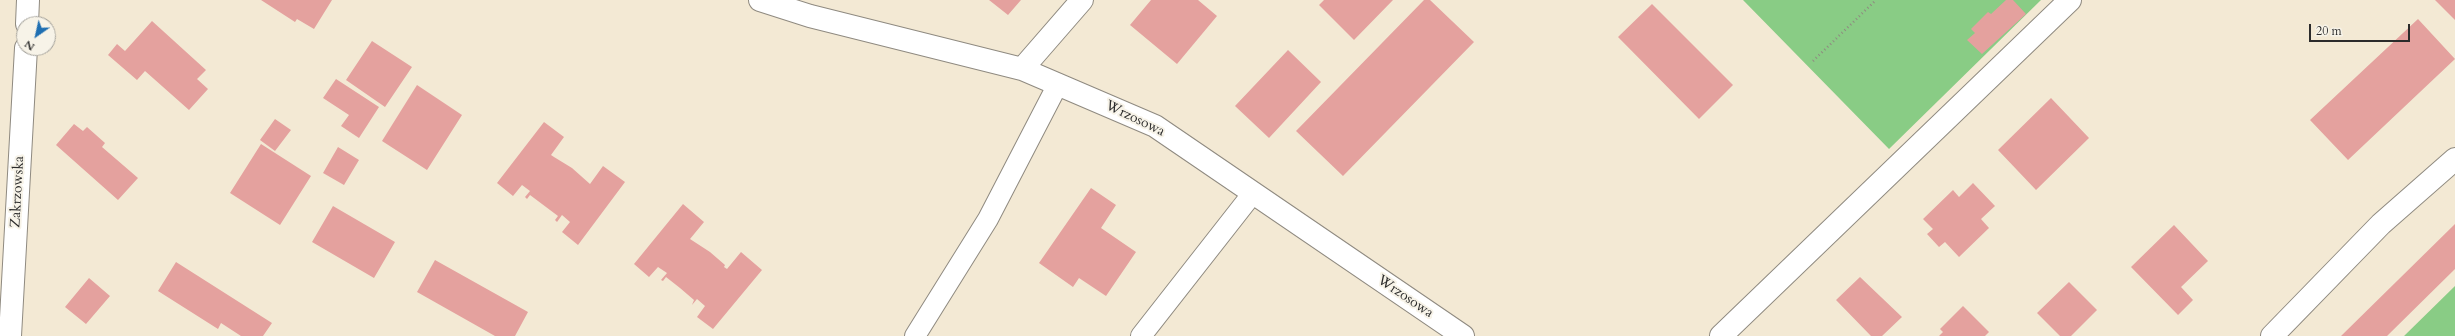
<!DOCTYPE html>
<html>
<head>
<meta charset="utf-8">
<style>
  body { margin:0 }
  #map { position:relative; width:2455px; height:336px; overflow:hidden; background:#f3e9d4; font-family:Cardo,serif }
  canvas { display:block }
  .north { position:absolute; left:16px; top:16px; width:40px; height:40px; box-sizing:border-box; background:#f7f3e8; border:1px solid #a5a39c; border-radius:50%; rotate:214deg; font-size:11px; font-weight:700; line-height:16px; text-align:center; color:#2b2b2b }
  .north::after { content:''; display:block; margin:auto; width:14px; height:18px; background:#1f6fb2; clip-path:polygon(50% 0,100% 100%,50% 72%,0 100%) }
  .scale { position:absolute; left:2309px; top:24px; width:101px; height:18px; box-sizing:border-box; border:2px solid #2b2b2b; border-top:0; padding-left:5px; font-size:12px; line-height:14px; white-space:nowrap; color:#2b2b2b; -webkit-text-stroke:3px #f7f3e8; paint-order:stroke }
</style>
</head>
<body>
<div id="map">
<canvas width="2455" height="336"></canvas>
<div class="north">N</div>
<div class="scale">20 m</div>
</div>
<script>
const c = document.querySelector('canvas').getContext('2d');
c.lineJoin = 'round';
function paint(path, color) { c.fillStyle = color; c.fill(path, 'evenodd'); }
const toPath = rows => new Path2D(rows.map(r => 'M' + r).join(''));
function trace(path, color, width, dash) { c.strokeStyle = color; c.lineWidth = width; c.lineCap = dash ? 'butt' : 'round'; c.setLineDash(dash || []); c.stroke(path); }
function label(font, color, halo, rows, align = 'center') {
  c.font = font + ' Cardo,serif'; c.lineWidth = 4; c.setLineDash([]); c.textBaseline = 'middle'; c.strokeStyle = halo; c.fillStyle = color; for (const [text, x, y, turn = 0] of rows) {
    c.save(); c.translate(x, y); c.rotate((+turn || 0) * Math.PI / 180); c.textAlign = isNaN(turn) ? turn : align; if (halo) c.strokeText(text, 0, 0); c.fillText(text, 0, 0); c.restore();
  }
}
paint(toPath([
  [1743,0,2041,0,1889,149],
  [2455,286,2455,336,2404,336]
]), '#89cc85');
paint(toPath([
  [261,0,332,0,314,29,297,19,295,22],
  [989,0,1021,0,1008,15],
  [1151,0,1198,0,1217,16,1177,64,1130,25],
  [1324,0,1393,0,1354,40,1319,5],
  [1424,0,1430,0,1474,42,1343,176,1296,131],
  [2006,0,2013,0,2026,14,1982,54,1967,40,1975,33,1971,29,1988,12,1991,14],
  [2435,0,2455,0,2455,20],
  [1652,4,1733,85,1699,119,1618,37],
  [2418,19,2455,59,2348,160,2310,120],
  [152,21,206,70,197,79,208,89,189,110,145,71,137,80,108,55,117,44,125,51],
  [372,41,412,67,385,107,346,80],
  [1288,50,1321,82,1269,138,1235,106],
  [336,79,379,107,359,138,341,126,349,115,323,98],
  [417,85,462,115,427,170,382,141],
  [2051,98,2089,138,2036,190,1998,150],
  [275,119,291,130,275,151,260,140],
  [544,122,564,137,551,155,554,157,572,168,590,184,603,166,625,182,578,245,562,232,570,222,562,215,557,222,555,220,558,216,530,195,527,199,525,197,530,191,522,185,513,196,497,183],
  [74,124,83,131,87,127,105,143,102,147,138,178,118,200,56,145],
  [261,144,311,176,280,225,230,193],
  [338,147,359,160,344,185,323,173],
  [1973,183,1995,206,1981,219,1989,228,1959,257,1945,242,1939,247,1927,234,1933,229,1923,219,1953,190,1959,197],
  [1091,188,1116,205,1101,228,1136,252,1106,296,1079,278,1073,287,1039,263],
  [683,204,704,222,690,239,710,252,725,265,724,267,727,269,741,252,762,270,713,329,697,317,705,306,697,299,692,305,694,300,680,288,666,277,663,281,661,280,667,273,658,267,649,277,634,264],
  [333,206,395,242,374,278,312,242],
  [2455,224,2455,269,2387,336,2341,336],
  [2174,225,2208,261,2181,287,2193,300,2178,315,2131,267],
  [435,260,528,312,515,336,495,336,417,292],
  [176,262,272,323,263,336,241,336,221,323,218,329,158,291],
  [1860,277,1902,317,1882,336,1871,336,1836,300],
  [89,278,110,296,86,324,65,307],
  [2069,282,2097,310,2071,336,2060,336,2037,313],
  [1963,306,1989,332,1985,336,1939,336,1943,332,1940,329]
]), '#e4a19e');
const lane = toPath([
  [915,336,988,219,1058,84],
  [1141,336,1253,193]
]);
const street = toPath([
  [760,0,810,16,1022,69,1155,126,1463,336],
  [27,24,28,0],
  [1022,69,1082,0],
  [10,336,26,48],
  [1721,336,2070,0],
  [2272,336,2381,224,2455,159]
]);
trace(lane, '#8f8a80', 22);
trace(street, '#8f8a80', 24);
trace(toPath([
  [1813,61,1876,0]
]), '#8f8a80', 2.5, [1, 3]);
trace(lane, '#fff', 20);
trace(street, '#fff', 22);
label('14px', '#2b2b2b', '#f7f3e8', [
  ["Wrzosowa",1135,119,26],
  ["Zakrzowska",18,192,-87],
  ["Wrzosowa",1405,297,34]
]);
</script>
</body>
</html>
